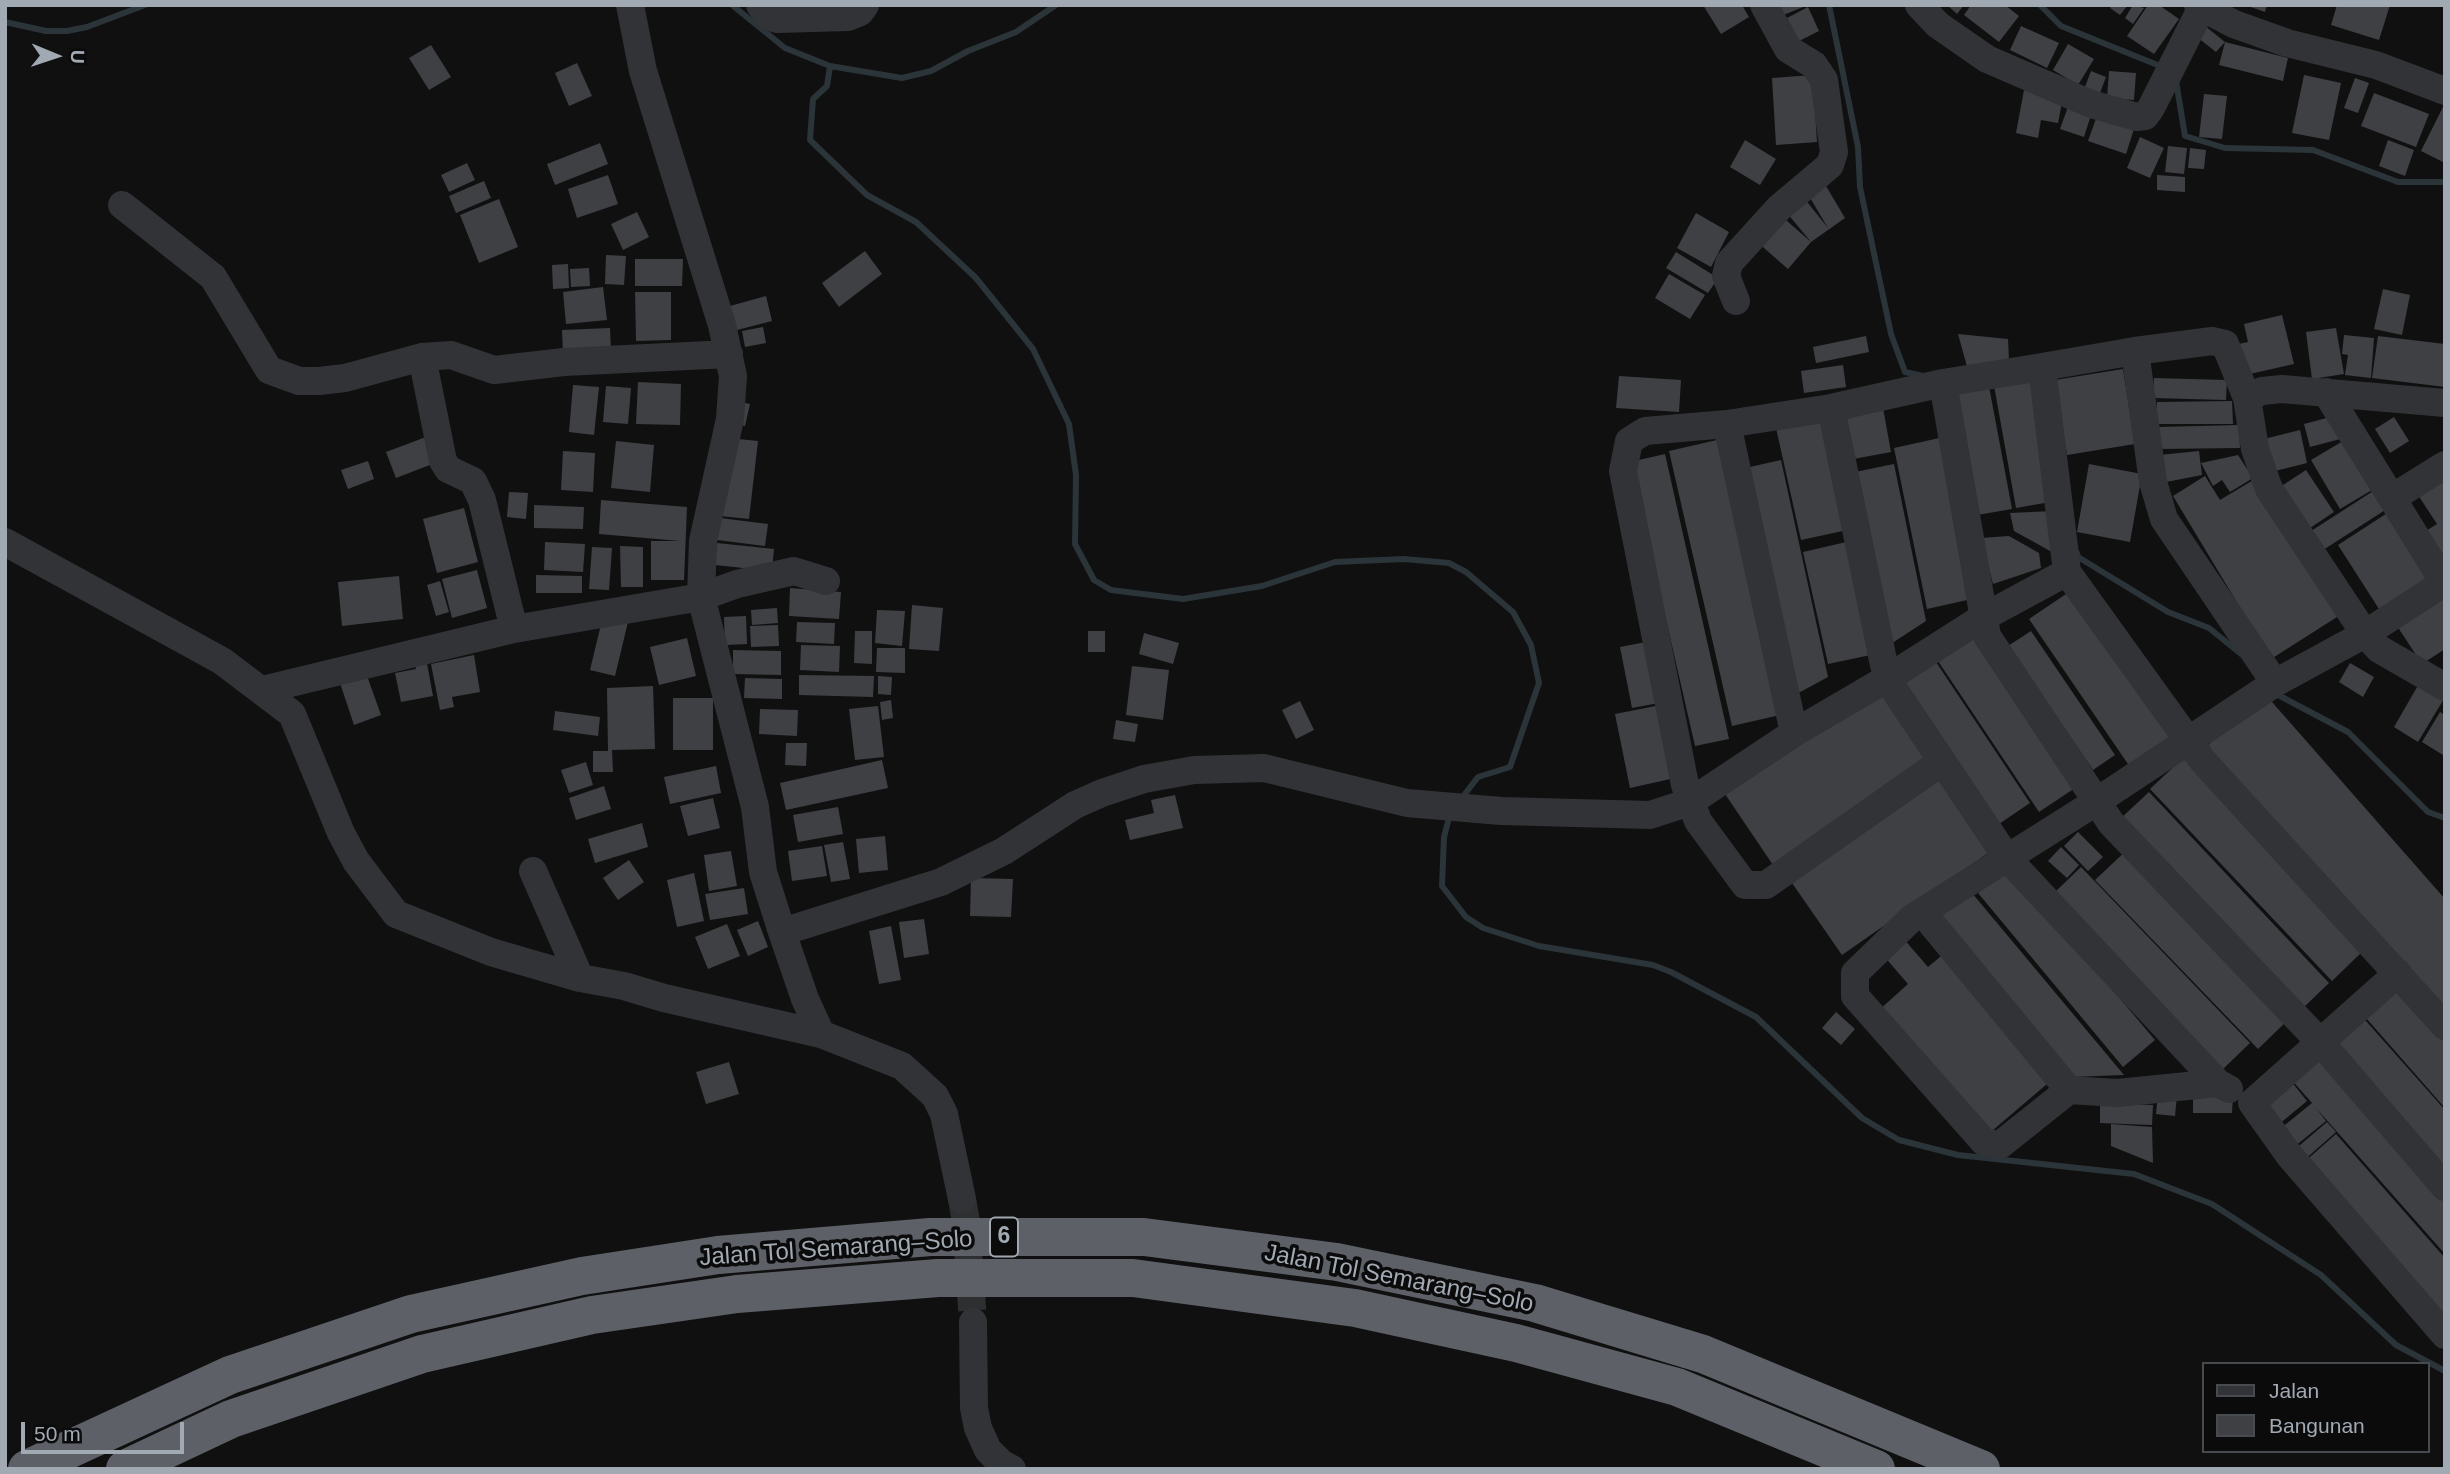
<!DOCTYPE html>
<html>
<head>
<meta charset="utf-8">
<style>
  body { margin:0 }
  #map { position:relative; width:2450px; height:1474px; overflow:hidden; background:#101011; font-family:Helvetica,sans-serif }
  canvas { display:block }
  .frame { position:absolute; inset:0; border:7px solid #a1a9b2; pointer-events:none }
  .legend { position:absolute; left:2202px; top:1362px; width:228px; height:91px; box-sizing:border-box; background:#0b0b0c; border:2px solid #474a4e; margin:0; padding:9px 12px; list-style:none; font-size:21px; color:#a1a9b2 }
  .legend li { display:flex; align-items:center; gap:14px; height:35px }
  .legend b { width:35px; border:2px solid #474a4e }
  .north { position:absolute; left:21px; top:21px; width:70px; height:70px; -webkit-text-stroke:5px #0b0b0c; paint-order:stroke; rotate:92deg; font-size:19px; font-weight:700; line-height:28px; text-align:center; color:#a1a9b2 }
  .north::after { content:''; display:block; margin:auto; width:24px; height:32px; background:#a1a9b2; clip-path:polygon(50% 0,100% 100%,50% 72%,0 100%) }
  .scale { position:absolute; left:21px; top:1422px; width:163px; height:32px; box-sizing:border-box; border:4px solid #a1a9b2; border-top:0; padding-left:9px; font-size:21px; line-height:24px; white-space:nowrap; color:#a1a9b2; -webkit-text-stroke:5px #0b0b0c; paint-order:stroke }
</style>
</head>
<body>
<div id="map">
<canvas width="2450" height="1474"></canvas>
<div class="frame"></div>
<ul class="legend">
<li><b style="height:9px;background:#313336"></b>Jalan</li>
<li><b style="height:19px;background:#3f4044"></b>Bangunan</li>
</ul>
<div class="north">U</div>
<div class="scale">50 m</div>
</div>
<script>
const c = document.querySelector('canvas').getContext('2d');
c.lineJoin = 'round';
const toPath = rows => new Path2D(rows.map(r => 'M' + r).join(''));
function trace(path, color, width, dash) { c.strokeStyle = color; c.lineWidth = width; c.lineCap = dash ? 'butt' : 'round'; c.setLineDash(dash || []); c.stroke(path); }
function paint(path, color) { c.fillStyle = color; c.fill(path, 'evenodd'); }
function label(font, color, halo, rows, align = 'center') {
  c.font = font + ' Helvetica,sans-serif'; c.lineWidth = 7; c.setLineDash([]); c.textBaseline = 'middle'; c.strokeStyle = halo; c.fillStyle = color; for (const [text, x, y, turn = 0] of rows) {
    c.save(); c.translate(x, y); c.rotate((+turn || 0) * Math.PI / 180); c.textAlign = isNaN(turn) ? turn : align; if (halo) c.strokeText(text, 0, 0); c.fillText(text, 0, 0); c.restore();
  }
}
trace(toPath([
  [732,5,785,48,830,66,902,78,931,71,968,51,1016,32,1056,5],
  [1829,5,1858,147,1860,187,1891,334,1905,372,1923,376],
  [2040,5,2061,26,2165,68],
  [5,22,46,31,67,31,87,27,145,5],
  [830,66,827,86,813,99,810,140,867,195,916,222,976,278,1033,349,1069,424,1076,475,1075,544,1094,580,1111,590,1183,599,1262,586,1335,562,1404,559,1449,563,1466,572,1513,612,1531,645,1539,683,1510,767,1478,777,1461,799],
  [2176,81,2185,136,2225,148,2313,150,2398,182,2445,182],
  [2077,553,2078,557,2168,612,2209,628,2241,654],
  [2274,690,2278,695,2348,732,2428,812,2445,818],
  [1450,814,1444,837,1442,886,1466,917,1483,928,1539,946,1653,965,1671,972,1756,1017,1862,1118,1899,1140,1958,1155,2134,1174,2212,1204,2321,1275,2396,1345,2445,1371]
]), '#2a3439', 6);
paint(toPath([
  [1703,5,1742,5,1749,17,1721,34],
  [1771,5,1808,5,1776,18],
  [1947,5,1964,5,1957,14],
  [1971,5,2005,5,2019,16,1999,42,1964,15],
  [2112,5,2128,5,2120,15,2110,8],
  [2133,5,2144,8,2133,24,2125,18],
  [2148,5,2159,5,2179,19,2154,54,2127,36],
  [2245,5,2267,5,2265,12],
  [2337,5,2390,5,2379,40,2331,25],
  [1808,7,1819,31,1799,41,1787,18],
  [2021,26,2059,43,2047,68,2010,50],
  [2205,26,2225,42,2288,58,2283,81,2219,65,2225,42,2216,52,2197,37],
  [2068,44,2094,59,2078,85,2053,70],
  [431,45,451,77,429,90,409,58],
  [577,63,592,96,569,106,555,73],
  [2091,71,2106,77,2100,93,2085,87],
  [2109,71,2136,73,2134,100,2107,98],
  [1813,75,1817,142,1776,145,1772,78],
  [2304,75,2341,83,2329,140,2292,133],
  [2355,78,2369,83,2358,113,2344,108],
  [2024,90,2063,97,2058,123,2041,120,2038,138,2016,133],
  [2374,93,2429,114,2416,147,2361,126],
  [2204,94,2227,96,2222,139,2199,137],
  [2445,103,2445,163,2421,151],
  [2069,104,2092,112,2084,137,2060,129],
  [2098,113,2135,126,2126,154,2088,141],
  [2140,137,2164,148,2150,178,2127,168],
  [1745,140,1776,159,1760,185,1730,167],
  [2388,140,2414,150,2405,176,2379,166],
  [600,143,608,164,555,185,547,164],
  [2168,146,2187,148,2184,174,2165,172],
  [2190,148,2206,150,2204,169,2188,168],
  [467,163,475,180,449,192,441,175],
  [608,175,618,204,577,218,568,189],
  [2157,175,2185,177,2185,192,2157,190],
  [484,181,491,198,456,213,449,196],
  [1826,186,1845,218,1811,242,1788,269,1756,241,1779,214,1811,242,1787,213,1804,198,1828,228,1809,196],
  [499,199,518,247,479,263,460,215],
  [637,212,649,237,623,250,611,224],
  [1696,213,1729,232,1711,267,1677,248],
  [865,251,882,274,839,307,822,283],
  [1676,252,1718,278,1708,293,1666,268],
  [606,255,626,256,624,285,605,284],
  [635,259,683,259,682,286,635,286],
  [568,264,569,288,553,289,552,265],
  [589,268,590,286,571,287,570,269],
  [1669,274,1705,295,1690,319,1655,298],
  [603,287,607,320,566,324,563,292],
  [2383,289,2410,295,2402,335,2374,329],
  [635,292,671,292,671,340,636,341],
  [766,296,772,321,737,330,730,306],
  [2282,315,2294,364,2241,376,2234,345,2248,342,2244,324],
  [763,327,766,343,745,347,742,331],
  [610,328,611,351,563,353,562,330],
  [2336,328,2344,374,2312,379,2306,332],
  [1958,334,2008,339,2009,360,1968,370],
  [2344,335,2374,338,2371,378,2345,375,2348,355,2342,354],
  [1866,336,1869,352,1816,363,1813,347],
  [2378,336,2445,344,2445,387,2372,378],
  [1843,365,1846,387,1804,393,1801,371],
  [2123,369,2135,444,2067,455,2055,380],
  [2033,372,2056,501,2016,508,1993,380],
  [1619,376,1681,380,1679,412,1616,408],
  [2154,378,2227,380,2226,400,2153,398],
  [1988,381,2012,509,1977,515,1954,387],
  [638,382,681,384,680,425,636,424],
  [573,385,599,387,594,435,569,432],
  [606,386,631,388,628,424,603,422],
  [2232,401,2233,424,2157,424,2157,402],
  [740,402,750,404,745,426,735,423],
  [1883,408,1891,452,1848,460,1839,417],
  [2338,415,2344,438,2310,447,2304,424],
  [1828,416,1852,529,1801,540,1776,428],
  [2394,417,2409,441,2390,453,2375,429],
  [2239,425,2240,448,2159,449,2158,427],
  [2300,430,2307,463,2271,472,2264,439],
  [426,437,435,463,396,478,386,452],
  [1944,437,1976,598,1927,609,1894,448],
  [728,438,758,441,749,519,720,516],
  [1717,440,1780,715,1732,726,1669,451],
  [616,441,654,445,650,492,611,488],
  [2343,441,2372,490,2340,509,2311,460],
  [563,451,595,453,593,492,561,490],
  [2199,451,2202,475,2166,482,2159,455],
  [1665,454,1729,739,1695,746,1630,462],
  [2238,455,2253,478,2230,492,2222,480,2213,486,2201,463],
  [1781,460,1828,677,1791,697,1741,469],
  [368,461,374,479,348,489,341,470],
  [1894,464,1926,621,1886,647,1850,473],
  [2089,464,2142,474,2130,542,2077,532],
  [2306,470,2334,512,2307,530,2280,487],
  [2445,473,2445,567,2418,536,2437,524,2416,492],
  [2205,476,2220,500,2255,479,2337,617,2271,659,2173,496],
  [2381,486,2393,505,2320,552,2308,533],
  [509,492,528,493,526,519,507,517],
  [601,500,687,507,684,580,651,580,651,541,680,541,599,534],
  [534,505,584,507,583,529,534,528],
  [464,508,478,562,437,573,423,519],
  [2395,508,2436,572,2379,609,2338,545],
  [2053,511,2052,552,2014,531,2010,513],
  [712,517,768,524,765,546,709,539],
  [2009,536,2039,553,2041,568,1993,584,1981,538],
  [1855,540,1880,653,1828,664,1803,552],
  [545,542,585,544,583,572,544,570],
  [717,543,774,549,772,571,715,565],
  [620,546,643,547,643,587,621,587],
  [592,547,612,548,609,590,589,589],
  [477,570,487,608,452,618,442,579],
  [536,575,582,576,582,593,536,593],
  [399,576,403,619,342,626,338,582],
  [440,581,449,612,436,616,427,585],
  [790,588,841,592,839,619,789,616],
  [2072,590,2172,738,2130,767,2029,619],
  [2445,595,2445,649,2422,664,2397,626],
  [912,605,943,608,939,651,909,649],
  [777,608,778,623,752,625,751,610],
  [877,610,905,611,902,646,875,643],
  [603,616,628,622,615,676,590,670],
  [746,616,747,644,725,645,724,617],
  [797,622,835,623,834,644,796,642],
  [778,625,779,646,751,647,750,626],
  [1973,629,2078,786,2039,812,1934,655],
  [855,631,872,631,872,664,854,663],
  [1088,631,1105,631,1105,652,1088,652],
  [2031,631,2115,755,2093,770,2008,646],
  [1144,633,1179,643,1173,664,1139,654],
  [687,638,696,676,659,685,650,647],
  [1651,641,1664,702,1632,708,1620,647],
  [801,645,840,646,839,672,800,670],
  [877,648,905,648,905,673,876,672],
  [733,650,781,651,781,675,733,674],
  [474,655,480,692,452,697,454,707,440,710,431,664],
  [1932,656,2030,803,1996,826,1898,679],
  [426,658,433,696,401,702,395,673,416,669,414,660],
  [2350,663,2374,677,2363,697,2339,682],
  [1132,666,1169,670,1163,720,1126,715],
  [366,673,381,715,354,725,340,683],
  [799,675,874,676,873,697,799,695],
  [878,676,892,677,891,695,878,694],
  [745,678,782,679,782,699,744,698],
  [2420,682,2445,697,2418,742,2394,727],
  [1882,683,1934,761,1775,868,1723,791],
  [653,686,655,749,612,750,613,772,593,772,593,751,608,751,607,688],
  [2265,694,2445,899,2445,1016,2207,746],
  [673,698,713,698,713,750,673,750],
  [891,700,893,718,882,720,880,702],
  [1300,701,1314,730,1296,739,1282,710],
  [1661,705,1675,778,1630,788,1615,714],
  [878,706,884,757,855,760,849,709],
  [760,709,798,710,797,736,759,734],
  [555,711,600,717,598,736,553,730],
  [2440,712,2445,715,2443,755,2422,742],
  [1116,720,1138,724,1135,742,1113,739],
  [786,743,807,743,806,766,785,765],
  [2183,758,2364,950,2332,981,2150,789],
  [882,760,888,788,786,810,780,783],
  [586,762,593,785,569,793,561,770],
  [716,766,721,793,670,804,664,777],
  [1941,779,1991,851,1842,955,1792,883],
  [604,786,611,809,576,820,569,798],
  [2149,792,2329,983,2301,1010,2120,819],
  [1175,795,1183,828,1130,840,1125,820,1154,813,1151,800],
  [713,798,720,828,688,836,680,806],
  [838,807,843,834,798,842,793,815],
  [642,823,648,847,595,863,588,839],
  [2078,832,2103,857,2088,871,2064,846],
  [885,836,888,870,859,873,856,839],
  [843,842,850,879,831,882,824,845],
  [822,846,827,876,792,881,788,851],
  [2061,847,2079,865,2067,878,2048,861],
  [2129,848,2291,1017,2258,1049,2095,880],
  [731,851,737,886,709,891,704,855],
  [629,860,644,882,618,900,603,878],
  [2009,867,2155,1040,2123,1067,1978,893],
  [2081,867,2250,1043,2222,1070,2053,894],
  [694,873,704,921,677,927,667,880],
  [971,878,1013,879,1011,917,970,916],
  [1967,887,2124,1075,2070,1077,1935,915],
  [744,888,748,914,710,920,705,894],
  [924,919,929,954,904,958,899,922],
  [758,921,768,947,748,956,737,930],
  [727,924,740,956,708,969,695,937],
  [891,926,901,980,879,984,869,931],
  [1903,938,1928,967,1946,952,2054,1078,1986,1136,1878,1011,1908,984,1883,955],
  [2394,979,2445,1036,2445,1108,2359,1010],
  [1836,1012,1855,1029,1841,1045,1822,1028],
  [2358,1012,2445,1110,2445,1176,2325,1040],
  [2318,1052,2445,1196,2445,1254,2316,1108,2326,1121,2294,1147,2280,1129,2312,1103,2289,1077],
  [729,1062,739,1094,706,1104,696,1072],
  [2290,1080,2307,1101,2278,1125,2261,1104],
  [2158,1094,2177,1095,2175,1116,2156,1114],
  [2193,1096,2233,1096,2232,1113,2193,1113],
  [2100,1103,2153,1105,2152,1125,2100,1123],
  [2327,1122,2336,1132,2302,1162,2293,1151],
  [2111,1124,2152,1127,2153,1163,2111,1146],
  [2336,1134,2445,1258,2445,1327,2302,1164]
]), '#3f4044');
trace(toPath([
  [962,1199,966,1222,973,1322]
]), '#2d2f31', 28, [28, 14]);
trace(toPath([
  [630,5,643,71,722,325,733,376,730,419,703,541,701,597,755,807,763,872,782,932,941,882,1004,851,1075,805,1102,793,1144,779,1194,770,1264,768,1407,803,1501,811,1650,815,1690,802,1794,733,1888,678,1982,618,2067,572,2203,761,2445,1026],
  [760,5,768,16,777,19,848,17,860,12,865,5],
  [1919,5,1938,25,1987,59,2091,104,2137,117,2145,116,2151,108,2202,7],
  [2198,5,2234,24,2287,43,2376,65,2445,91],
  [122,205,213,277,269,370,299,381,319,381,345,378,422,357],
  [1736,301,1726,276,1729,263,1779,208,1830,165,1834,152,1824,80,1814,65,1788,49,1764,5],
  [2135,351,2212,341,2225,344,2247,398],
  [2042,367,2135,351,2153,482,2164,519,2275,683],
  [1943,383,2042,367,2067,572],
  [2326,392,2444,582],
  [2445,403,2282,389,2262,391,2247,398,2255,449,2269,489,2365,634,2379,649,2445,687],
  [1831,408,1884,665,1893,688,2007,858,2218,1083],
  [1727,424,1794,733],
  [2392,498,2445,465],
  [5,542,222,661,292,714,341,833,356,861,396,914,491,952,580,978,624,986,664,998,821,1034,902,1066,935,1096,944,1114,962,1199],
  [514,629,482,500,473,481,448,469,443,461,422,357,451,355,494,370,564,362,729,354],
  [262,690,514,629,701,597,737,584,794,571,826,581],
  [1941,762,1766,885,1745,885,1698,821,1685,785,1623,471,1629,441,1645,431,1727,424,1831,408,1943,383,1987,636,2111,823,2321,1043,2445,1187],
  [533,871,580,978],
  [1922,912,2069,1090,2117,1093,2218,1083,2229,1089],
  [782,932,805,999,821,1034],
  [2398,973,2252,1103,2289,1155,2445,1335],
  [2069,1090,2000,1145,1984,1142,1855,996,1855,973,1912,918,2096,802,2275,683,2365,634,2445,582],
  [973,1322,974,1408,978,1428,988,1450,1001,1463,1012,1469]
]), '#313336', 28);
trace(toPath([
  [27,1469,230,1375,411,1314,582,1276,718,1255,930,1237,1144,1237,1337,1262,1535,1303,1703,1354,1981,1469],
  [125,1469,231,1419,422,1354,592,1315,737,1294,938,1278,1133,1278,1355,1308,1516,1343,1677,1387,1876,1469]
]), '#5d6167', 38);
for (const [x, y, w] of [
  [1004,1237,28]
]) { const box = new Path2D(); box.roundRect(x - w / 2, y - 19.5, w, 39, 5); c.fillStyle = '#0b0b0c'; c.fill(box); trace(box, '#a1a9b2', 2); }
label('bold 23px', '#a1a9b2', null, [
  ["6",1004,1237]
]);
label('24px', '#a1a9b2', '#0b0b0c', [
  ["Jalan Tol Semarang–Solo",836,1249,-4],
  ["Jalan Tol Semarang–Solo",1399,1279,11]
]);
</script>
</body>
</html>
